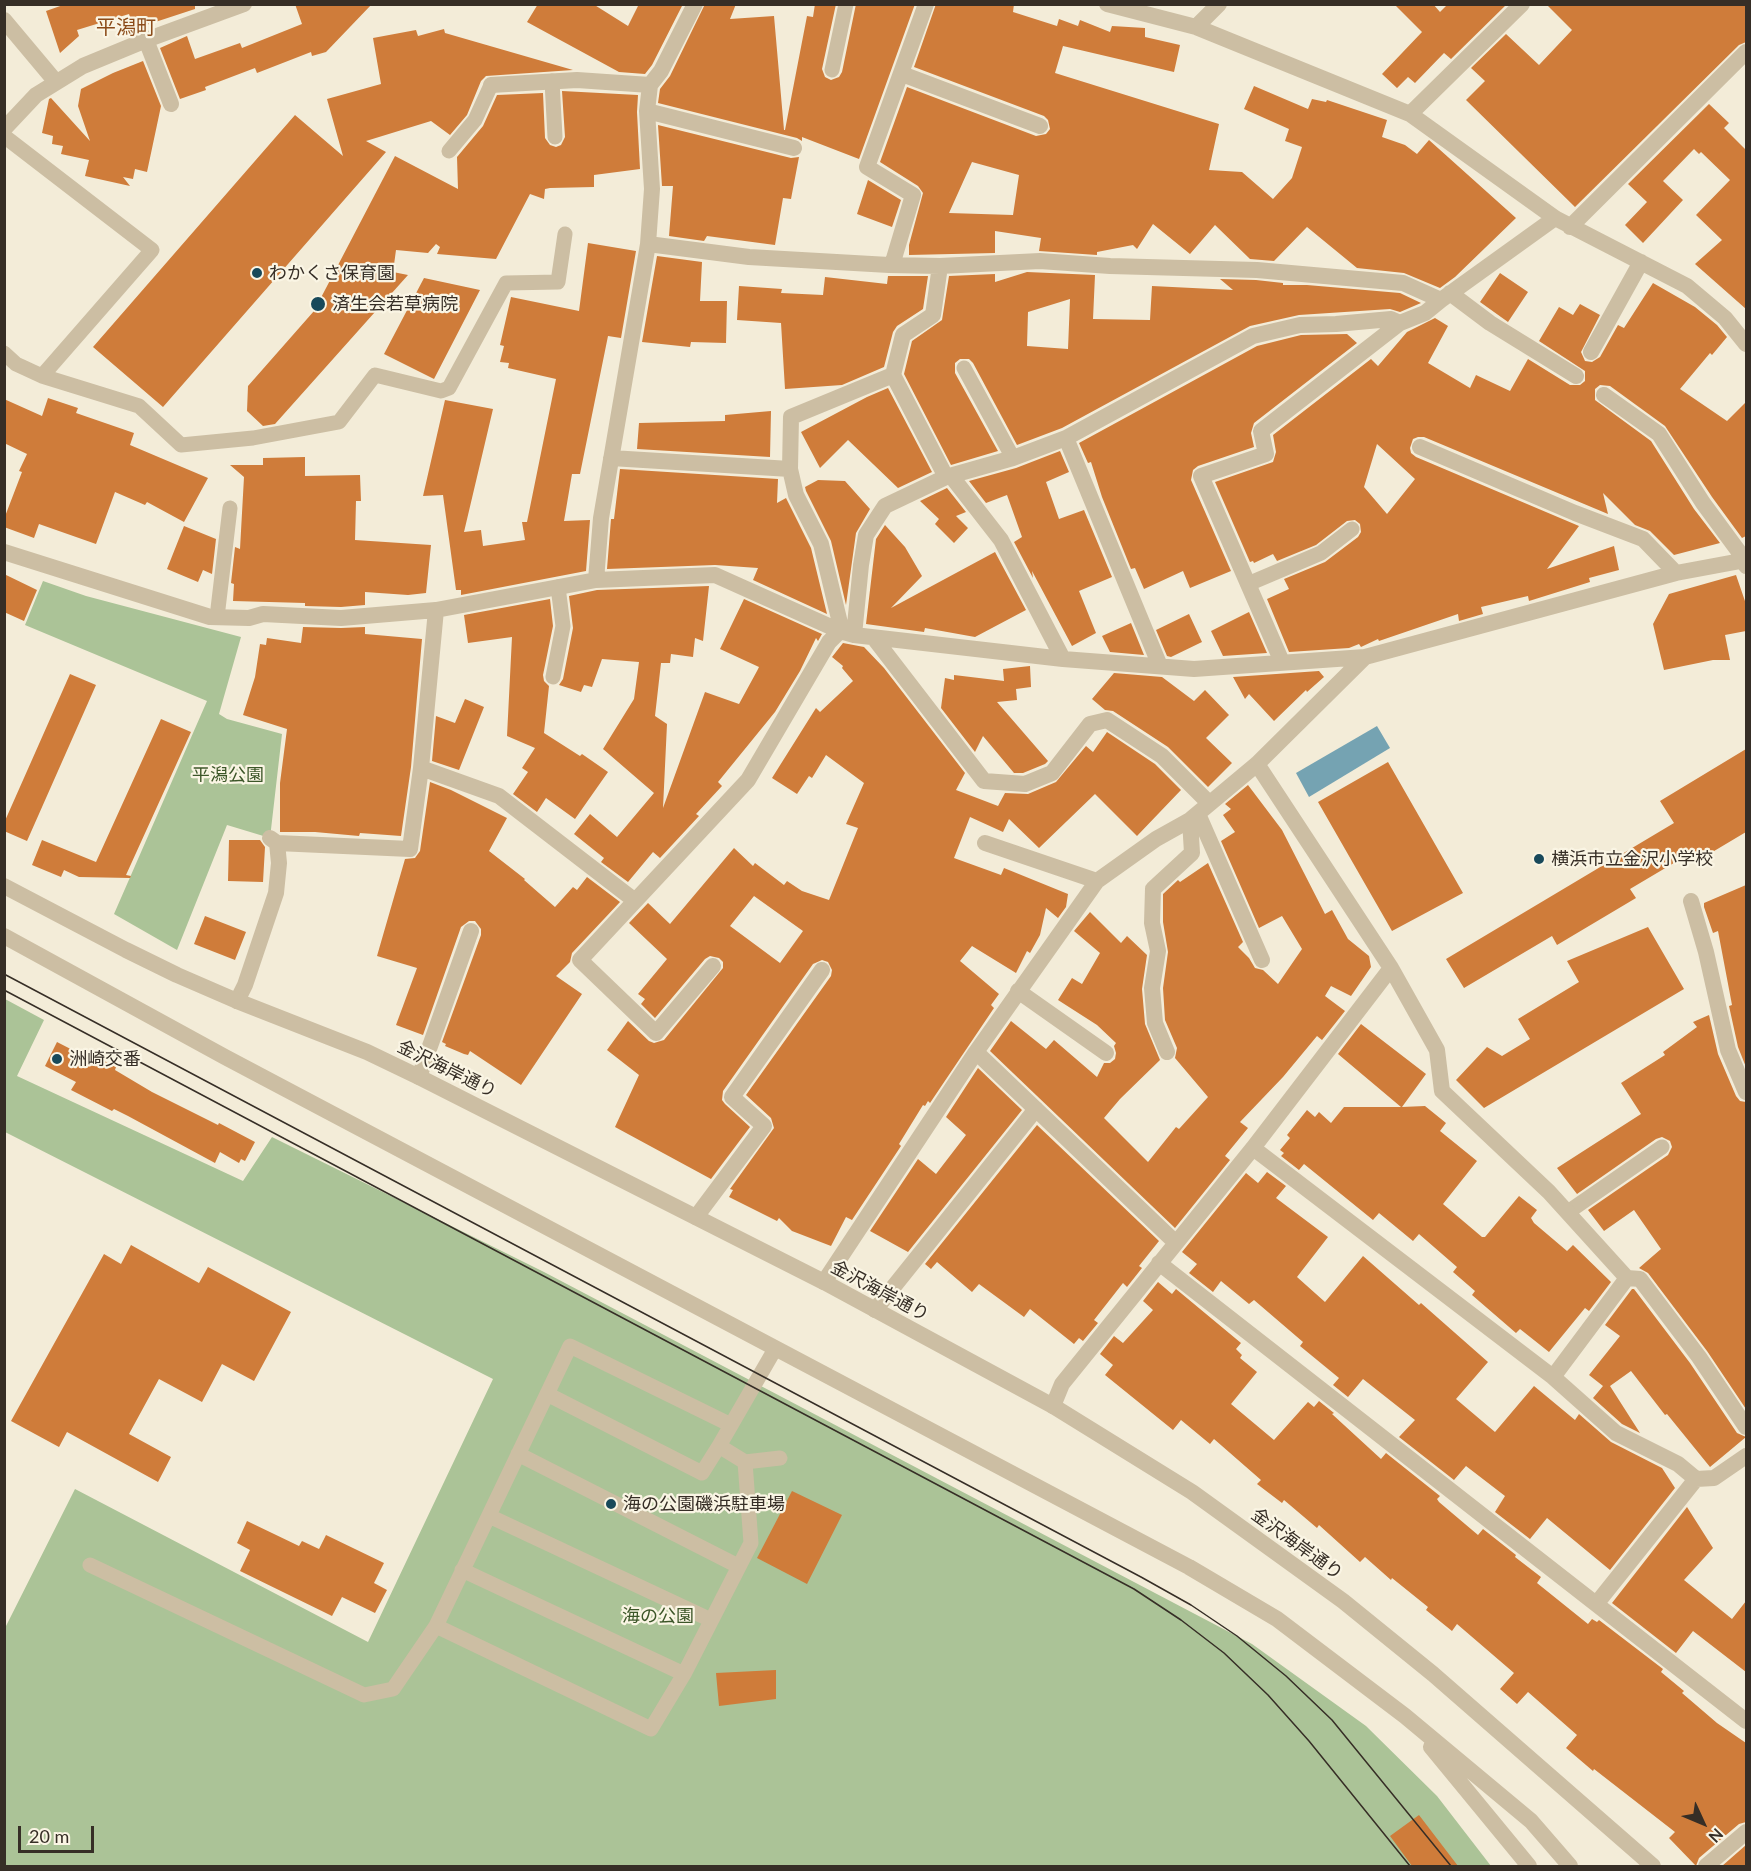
<!DOCTYPE html>
<html>
<head>
<meta charset="utf-8">
<style>
  body { margin:0 }
  #map { position:relative; width:1751px; height:1871px; overflow:hidden; background:#f3ecd8; font-family:Lato,sans-serif }
  canvas { display:block }
  .frame { position:absolute; inset:0; border:6px solid #362e26; pointer-events:none }
  .north { position:absolute; left:1673px; top:1793px; width:60px; height:60px; -webkit-text-stroke:4px #faf5e4; paint-order:stroke; rotate:134deg; font-size:16px; font-weight:700; line-height:24px; text-align:center; color:#362e26 }
  .north::after { content:''; display:block; margin:auto; width:21px; height:27px; background:#362e26; clip-path:polygon(50% 0,100% 100%,50% 72%,0 100%) }
  .scale { position:absolute; left:18px; top:1826px; width:76px; height:27px; box-sizing:border-box; border:3px solid #362e26; border-top:0; padding-left:8px; font-size:18px; line-height:21px; white-space:nowrap; color:#362e26; -webkit-text-stroke:4px #faf5e4; paint-order:stroke }
</style>
</head>
<body>
<div id="map">
<canvas width="1751" height="1871"></canvas>
<div class="frame"></div>
<div class="north">N</div>
<div class="scale">20 m</div>
</div>
<script>
const c = document.querySelector('canvas').getContext('2d');
c.lineJoin = 'round';
function paint(path, color) { c.fillStyle = color; c.fill(path, 'evenodd'); }
const toPath = rows => new Path2D(rows.map(r => 'M' + r).join(''));
function trace(path, color, width, dash) { c.strokeStyle = color; c.lineWidth = width; c.lineCap = dash ? 'butt' : 'round'; c.setLineDash(dash || []); c.stroke(path); }
function label(font, color, halo, rows, align = 'center') {
  c.font = font + ' Lato,"Noto Sans JP",sans-serif'; c.lineWidth = 4.5; c.setLineDash([]); c.textBaseline = 'middle'; c.strokeStyle = halo; c.fillStyle = color; for (const [text, x, y, turn = 0] of rows) {
    c.save(); c.translate(x, y); c.rotate((+turn || 0) * Math.PI / 180); c.textAlign = isNaN(turn) ? turn : align; if (halo) c.strokeText(text, 0, 0); c.fillText(text, 0, 0); c.restore();
  }
}
paint(toPath([
  [43,581,86,596,241,637,219,714,227,719,282,734,270,838,227,825,177,950,114,914,207,701,25,625],
  [5,999,44,1020,17,1076,243,1181,272,1137,544,1272,1252,1644,1366,1726,1437,1796,1491,1866,5,1866,4,1630,75,1489,368,1642,493,1379,5,1132]
]), '#abc397');
paint(toPath([
  [1377,726,1390,748,1309,797,1296,773]
]), '#75a3b2');
paint(toPath([
  [66,4,195,4,195,9,134,29,129,14,77,30,79,36,60,53,46,11],
  [295,4,372,4,326,52,312,56,311,52,257,73,255,68,205,87,206,90,180,99,160,48,187,36,195,59,240,43,242,48,302,24],
  [538,4,593,4,628,26,639,4,683,4,652,65,645,74,619,72,527,22],
  [705,4,736,4,730,19,774,16,784,130,785,130,807,16,813,17,815,4,836,4,822,69,825,77,831,80,839,77,842,72,856,4,915,4,859,159,802,137,802,141,797,138,658,103,660,89,670,76],
  [936,4,1014,4,1013,12,1057,26,1059,19,1078,26,1080,20,1110,32,1112,26,1145,28,1145,37,1180,45,1174,72,1063,46,1055,73,1219,124,1209,170,1242,172,1273,199,1292,178,1302,147,1285,141,1289,129,1244,109,1254,86,1308,109,1312,99,1326,102,1327,100,1387,120,1382,137,1405,145,1417,154,1429,140,1516,218,1455,277,1440,288,1404,273,1357,268,1307,227,1274,261,1250,259,1215,225,1190,254,1153,224,1137,249,1133,245,1097,252,1097,255,1039,251,1041,238,995,231,995,253,909,255,909,245,923,193,918,186,880,162,907,87,1036,136,1046,134,1050,129,1048,120,1044,116,914,67],
  [972,162,1019,175,1013,215,949,213],
  [1394,4,1433,4,1440,12,1448,4,1507,4,1451,59,1444,53,1415,83,1408,77,1397,88,1382,74,1422,32],
  [1546,4,1746,4,1746,42,1739,45,1575,207,1466,100,1485,81,1471,68,1506,34,1539,65,1572,30],
  [444,29,445,33,573,70,486,76,481,81,467,115,450,135,431,121,366,141,386,152,163,407,93,347,295,115,343,156,327,99,381,84,373,38,416,30,418,36],
  [143,61,161,106,147,172,135,169,133,179,123,177,130,186,85,176,89,160,61,154,63,146,52,144,53,136,42,133,49,99,51,98,90,141,78,106,81,89,113,73],
  [562,91,638,95,637,112,640,169,594,175,594,187,550,188,545,189,544,199,530,194,496,259,437,254,440,247,436,244,428,253,396,250,393,272,408,275,275,424,263,426,247,411,248,386,314,311,395,156,458,189,457,157,483,126,497,95,543,93,545,138,550,145,556,147,561,145,565,137],
  [1709,104,1729,123,1724,128,1746,150,1746,309,1695,264,1722,240,1696,215,1730,180,1701,152,1699,154,1694,149,1663,181,1683,200,1643,243,1625,225,1647,202,1628,184],
  [658,125,791,158,799,157,791,199,783,198,775,245,707,236,704,241,669,236,673,186,662,186],
  [868,180,901,200,892,227,857,214],
  [588,243,636,251,621,338,608,336,580,474,572,474,564,521,590,520,586,571,461,595,461,590,456,590,443,495,423,496,445,400,493,409,464,532,481,530,483,546,525,540,522,522,527,522,556,379,508,368,509,363,500,362,504,346,500,345,511,297,579,311],
  [657,256,702,262,700,301,727,301,726,343,691,342,690,347,642,342],
  [1027,272,1095,275,1093,319,1150,320,1152,286,1233,290,1220,279,1256,280,1283,283,1283,285,1307,285,1400,293,1421,303,1400,312,1390,309,1299,315,1250,326,1062,428,1017,445,973,363,969,359,960,359,955,363,955,373,998,451,951,465,904,374,912,341,942,320,949,276,995,274,995,282],
  [1070,299,1068,349,1027,346,1028,312],
  [1500,273,1528,292,1508,322,1480,302],
  [888,276,928,276,923,309,897,326,893,332,884,367,842,385,785,389,781,323,737,320,739,286,782,289,781,293,823,295,825,277,887,284],
  [424,278,480,290,434,379,384,354],
  [1653,283,1695,307,1717,325,1727,337,1712,355,1710,353,1680,389,1727,421,1746,402,1746,536,1742,538,1712,497,1665,426,1610,386,1600,385,1595,389,1595,400,1651,441,1694,509,1720,543,1674,555,1650,531,1635,525,1603,493,1608,514,1424,437,1418,437,1413,439,1410,448,1411,453,1416,457,1579,526,1547,569,1614,546,1619,570,1589,578,1590,582,1529,601,1528,596,1481,607,1483,614,1459,621,1458,614,1379,641,1378,639,1361,647,1359,644,1349,648,1289,652,1267,599,1289,589,1284,579,1325,562,1358,537,1361,532,1360,524,1355,520,1347,521,1316,545,1277,561,1273,554,1254,563,1253,561,1250,562,1215,482,1273,462,1276,452,1273,435,1371,359,1378,366,1407,332,1435,318,1448,326,1428,363,1470,388,1476,375,1510,391,1528,359,1570,385,1580,385,1585,381,1585,371,1539,341,1559,307,1573,315,1580,304,1600,315,1581,352,1585,361,1592,362,1600,357,1618,325,1624,328],
  [1377,444,1415,479,1387,514,1364,487],
  [1347,334,1357,343,1254,423,1251,433,1254,447,1198,466,1193,470,1191,480,1231,571,1190,588,1183,571,1144,589,1135,568,1131,569,1102,497,1091,462,1088,463,1079,443,1257,346,1301,335],
  [888,388,932,472,898,488,848,440,820,468,801,432,867,397],
  [48,398,78,408,76,413,134,433,130,445,208,478,184,522,147,502,145,505,115,492,96,544,39,524,34,538,4,527,4,519,22,472,19,471,27,454,4,443,4,399,42,416],
  [771,411,770,457,637,449,639,423,725,421,725,415],
  [1060,451,1069,472,1046,482,1059,519,1084,510,1112,577,1079,591,1096,633,1072,646,1032,571,1033,578,1014,542,1022,537,1007,495,986,503,969,481,1016,468],
  [305,457,305,476,360,475,361,501,356,501,355,540,431,545,426,593,408,595,365,592,365,605,341,607,305,606,305,603,233,601,234,584,231,583,235,547,240,549,244,477,230,465,263,465,263,458],
  [620,469,778,479,777,503,786,498,811,548,827,614,753,580,758,568,715,565,607,569,611,519,614,519],
  [818,480,845,481,870,509,856,533,846,605,831,541,806,491,805,487],
  [947,488,966,512,956,516,968,528,954,543,935,524,939,519,920,501],
  [885,525,905,547,922,576,891,608,995,552,1026,610,975,637,925,628,924,632,866,624,876,539],
  [184,526,216,539,212,574,203,570,198,582,167,569],
  [4,574,37,590,24,621,4,612],
  [1736,575,1746,604,1746,631,1725,635,1730,660,1713,660,1664,670,1653,624,1669,594],
  [709,586,703,641,695,638,693,657,671,654,670,663,661,663,655,716,667,724,663,808,705,692,739,704,757,671,759,667,720,649,744,599,822,634,818,641,816,638,800,671,775,712,718,782,722,786,696,814,699,816,660,858,653,852,628,882,601,862,604,858,574,834,590,814,617,837,654,793,603,749,634,699,639,662,602,659,592,687,584,685,581,692,559,685,563,679,573,628,569,596,597,590],
  [550,599,553,626,543,675,544,681,549,686,544,733,580,756,582,754,608,772,575,819,546,798,537,812,513,794,528,772,522,768,535,748,507,736,512,637,468,643,464,615],
  [1249,612,1267,653,1223,656,1211,631],
  [1189,614,1202,642,1171,657,1167,656,1156,630],
  [1131,623,1144,655,1110,652,1102,636],
  [303,627,341,628,365,627,365,634,422,639,411,767,401,836,360,833,359,836,315,832,280,832,280,783,287,729,243,715,255,677,260,644,266,645,267,638,301,643],
  [843,643,864,647,884,668,965,773,956,790,998,806,1005,793,1028,794,1056,782,1086,746,1093,752,1107,732,1155,764,1181,790,1137,836,1095,794,1039,848,1009,819,1003,832,970,817,954,858,1001,875,1004,868,1068,894,1066,907,1058,918,1046,908,1040,935,1030,953,1027,951,1016,973,972,946,960,961,999,994,991,1005,994,1008,930,1103,928,1101,925,1106,923,1105,899,1144,901,1146,852,1220,846,1217,831,1246,792,1231,779,1218,777,1221,729,1197,733,1190,730,1189,774,1128,771,1118,746,1095,831,976,832,970,828,962,822,960,813,964,723,1091,722,1100,725,1104,750,1127,711,1179,615,1127,639,1075,607,1050,628,1021,649,1041,654,1043,664,1040,723,968,723,962,719,958,710,956,705,959,655,1018,641,1004,645,999,638,994,667,959,629,923,648,903,670,924,734,848,753,866,755,863,784,885,787,881,802,891,829,900,858,828,846,824,864,783,826,755,812,778,809,776,797,794,772,778,816,708,820,712,853,681,842,668,843,666,832,657],
  [754,896,803,931,780,963,730,926],
  [1030,666,1031,687,1016,689,1017,700,997,702,1048,761,1045,764,1023,773,1014,773,983,736,975,752,941,708,945,678,954,680,954,675,1004,681,1003,669],
  [1319,671,1324,677,1307,692,1306,690,1274,721,1249,694,1245,699,1233,677],
  [1114,673,1162,677,1194,701,1205,690,1229,715,1206,738,1232,763,1208,787,1168,747,1113,711,1105,710,1092,699],
  [70,674,96,685,27,841,4,831,4,823],
  [465,699,484,707,459,770,432,761,436,716,455,723],
  [161,719,191,732,126,875,131,876,130,878,79,877,64,870,61,877,32,865,42,840,96,862],
  [1746,749,1746,832,1694,863,1689,854,1630,889,1636,898,1557,945,1552,936,1464,988,1446,959,1674,823,1660,801],
  [1388,762,1463,893,1392,931,1318,802],
  [430,782,451,790,507,818,489,851,525,879,524,880,555,907,573,887,577,890,587,877,620,902,572,953,570,962,556,976,582,994,521,1085,470,1051,468,1055,464,1054,445,1046,446,1044,442,1042,481,935,481,929,475,921,469,921,461,927,423,1035,396,1025,417,968,377,956,405,859,415,858,420,851],
  [1248,785,1282,830,1325,914,1332,910,1348,939,1369,956,1371,967,1351,996,1331,986,1325,996,1345,1011,1322,1040,1317,1036,1283,1077,1240,1122,1248,1128,1225,1156,1230,1160,1175,1228,990,1051,1011,1021,1046,1049,1054,1040,1097,1077,1104,1063,1110,1063,1115,1059,1116,1053,1114,1046,1116,1043,1097,1025,1058,1000,1072,978,1082,984,1100,953,1074,931,1090,912,1121,943,1127,936,1147,955,1142,989,1145,1024,1160,1060,1120,1099,1104,1118,1148,1162,1176,1127,1179,1129,1208,1097,1175,1058,1177,1048,1165,1020,1163,988,1168,952,1163,922,1163,894,1178,880,1180,882,1208,863,1243,942,1238,947,1249,958,1255,968,1263,970,1278,984,1302,949,1282,916,1259,928,1221,841,1235,832,1223,815,1231,809,1225,804],
  [229,840,260,840,265,847,263,882,228,881],
  [1746,885,1746,1067,1738,1047,1729,1006,1732,1005,1718,931,1713,933,1704,907,1704,903],
  [205,916,246,932,235,960,194,944],
  [1648,927,1684,989,1484,1108,1456,1080,1487,1047,1502,1056,1530,1039,1518,1019,1579,982,1567,961],
  [1709,1015,1718,1054,1736,1096,1740,1101,1746,1102,1746,1409,1707,1351,1648,1273,1639,1268,1661,1249,1634,1210,1604,1231,1588,1210,1668,1155,1672,1147,1670,1141,1662,1137,1656,1139,1577,1194,1557,1168,1641,1114,1621,1083,1665,1055,1663,1052,1697,1027,1693,1022],
  [1361,1024,1426,1074,1402,1107,1425,1106,1446,1123,1440,1131,1477,1161,1443,1204,1482,1237,1485,1237,1519,1196,1537,1210,1531,1218,1534,1223,1567,1251,1573,1245,1611,1282,1589,1311,1585,1308,1549,1352,1520,1329,1516,1333,1472,1295,1475,1291,1453,1272,1457,1267,1419,1234,1413,1241,1379,1213,1373,1220,1304,1164,1299,1170,1281,1156,1284,1153,1280,1150,1290,1138,1287,1135,1307,1110,1315,1117,1319,1112,1331,1123,1344,1107,1401,1107,1338,1054],
  [57,1042,92,1060,95,1056,116,1067,115,1070,152,1092,218,1125,219,1123,255,1142,245,1161,241,1159,239,1163,220,1152,215,1163,128,1116,114,1109,112,1111,71,1090,76,1082,45,1066],
  [978,1068,1022,1110,908,1252,870,1231,918,1159,936,1174,966,1135,946,1117],
  [1037,1125,1159,1241,1139,1266,1142,1268,1127,1287,1123,1283,1094,1320,1098,1323,1083,1341,1079,1338,1074,1344,1030,1309,1024,1317,979,1284,972,1292,937,1262,931,1269,925,1264],
  [1267,1172,1286,1186,1276,1198,1328,1237,1297,1277,1325,1302,1363,1256,1419,1305,1421,1303,1488,1362,1456,1399,1495,1432,1534,1386,1575,1420,1579,1414,1611,1442,1662,1468,1675,1488,1610,1570,1547,1518,1530,1539,1495,1512,1505,1496,1466,1466,1454,1480,1399,1437,1415,1420,1363,1379,1348,1397,1333,1385,1339,1378,1300,1346,1303,1342,1254,1300,1249,1304,1221,1281,1213,1292,1189,1273,1197,1264,1182,1252,1246,1173,1258,1183],
  [131,1245,199,1283,208,1267,291,1312,254,1381,222,1364,202,1402,159,1379,129,1434,171,1457,158,1482,67,1432,59,1447,11,1421,104,1254,121,1264],
  [1158,1282,1172,1294,1176,1289,1241,1343,1236,1349,1242,1355,1240,1358,1257,1372,1231,1404,1274,1440,1308,1402,1314,1407,1319,1401,1334,1413,1332,1414,1381,1459,1386,1453,1440,1496,1437,1499,1439,1502,1478,1535,1483,1529,1516,1555,1515,1557,1541,1577,1537,1583,1588,1624,1592,1619,1597,1622,1599,1620,1663,1669,1661,1672,1684,1691,1682,1693,1717,1723,1746,1743,1746,1822,1739,1824,1699,1858,1696,1866,1669,1838,1675,1832,1594,1769,1593,1771,1566,1748,1577,1735,1528,1692,1517,1704,1500,1689,1514,1673,1457,1624,1452,1631,1426,1610,1428,1607,1392,1578,1391,1580,1365,1557,1360,1562,1319,1525,1317,1528,1284,1500,1282,1503,1257,1484,1261,1480,1214,1439,1210,1444,1181,1420,1173,1430,1105,1375,1113,1365,1100,1354,1114,1336,1123,1343,1153,1310,1143,1301],
  [1632,1289,1634,1289,1690,1363,1737,1433,1746,1437,1710,1467,1667,1414,1665,1415,1631,1371,1610,1386,1640,1433,1622,1424,1593,1398,1603,1386,1589,1375,1620,1336,1605,1325],
  [792,1491,842,1515,807,1584,757,1558],
  [1687,1507,1713,1548,1684,1580,1732,1619,1746,1601,1746,1672,1693,1631,1676,1653,1612,1603],
  [247,1521,299,1546,302,1541,319,1549,326,1535,384,1563,374,1583,387,1590,375,1613,342,1597,332,1616,240,1571,250,1550,237,1543],
  [776,1670,776,1699,719,1706,716,1673],
  [1419,1815,1458,1866,1412,1866,1390,1836],
  [1746,1845,1746,1866,1722,1866]
]), '#cf7c3a');
trace(toPath([
  [832,70,846,4],
  [552,81,555,137],
  [4,136,152,250,42,376,16,364,4,353],
  [449,151,475,120,491,85],
  [964,368,1013,458],
  [42,376,139,406,181,445,253,438,339,422,375,375,441,391,449,388,506,283,558,282,565,234],
  [1248,584,1321,553,1352,529],
  [217,617,230,508],
  [553,677,563,626,558,587],
  [1568,1212,1662,1147],
  [547,1394,702,1473,719,1446,745,1462,780,1458],
  [719,1446,775,1349],
  [518,1454,738,1566],
  [489,1516,711,1620],
  [90,1565,364,1695,393,1689,436,1626,570,1346,731,1425],
  [462,1570,684,1674],
  [436,1626,651,1729,684,1674,751,1543,745,1462]
]), '#ccbea3', 15);
trace(toPath([
  [1107,4,1196,27,1410,114,1555,218,1687,286,1725,318,1746,344],
  [4,20,56,82],
  [1196,27,1219,4],
  [146,40,171,104],
  [902,74,1040,126],
  [491,85,577,80,650,85],
  [647,111,794,148],
  [1410,114,1522,4],
  [4,129,36,95,83,66,146,40,244,4],
  [1570,227,1746,52],
  [648,244,749,257,889,265,940,266,1040,261,1110,266,1257,270,1403,283,1441,300,1555,218],
  [892,265,913,195,867,167,926,4],
  [1450,293,1490,323,1576,376],
  [1591,352,1641,262],
  [893,375,946,477],
  [1604,395,1659,434,1703,503,1745,560,1746,566],
  [1066,438,1160,666],
  [1420,447,1575,513,1643,539,1676,573],
  [611,458,790,469],
  [952,477,1001,540,1063,659],
  [4,552,210,617,249,618,263,614,341,618,436,610,596,580,715,575,840,631,854,635,1063,659,1194,669,1365,657,1676,573,1746,560],
  [596,580,601,518,648,244,652,189,647,111,650,85,661,71,695,4],
  [854,635,861,565,866,535,885,506,946,477,1013,458,1066,438,1253,336,1300,325,1336,324,1391,319,1400,323],
  [874,638,984,781,1025,784,1052,773,1090,724,1107,720,1162,756,1209,803],
  [1282,662,1201,476,1266,454,1261,431,1400,323,1425,313,1441,300],
  [1257,764,1391,968,1437,1050,1442,1091,1549,1192,1627,1278,1640,1279,1699,1357,1746,1427],
  [421,768,499,796,634,900],
  [1198,814,1262,960],
  [270,838,277,843,410,849,421,768,436,610],
  [985,843,1097,881],
  [1691,901,1706,952,1728,1050,1746,1092],
  [713,966,656,1033,580,960,748,780,829,642,840,631,840,623,821,544,796,495,790,469,791,417,893,375,903,335,933,315,940,266],
  [1018,991,1106,1053],
  [237,1001,245,985,276,893,279,863,277,843],
  [976,1052,1176,1243],
  [1167,1052,1155,1023,1152,988,1158,951,1152,923,1153,889,1192,853,1190,820],
  [419,1077,471,931],
  [1253,1148,1553,1377,1616,1433,1678,1464,1696,1479,1714,1478,1746,1456],
  [696,1217,764,1126,732,1097,822,970],
  [1159,1263,1746,1721],
  [824,1282,976,1052,1097,881,1156,839,1190,820,1257,764,1365,657],
  [875,1310,1036,1109],
  [1553,1377,1627,1278],
  [1053,1406,1062,1384,1253,1148,1391,968],
  [1597,1603,1696,1479],
  [1706,1866,1746,1832]
]), '#ccbea3', 16);
trace(toPath([
  [4,886,126,950,177,975,237,1001,367,1052,419,1077,824,1282,1053,1406,1192,1492,1343,1601,1433,1674,1653,1866],
  [4,936,225,1057,1189,1567,1277,1619,1405,1716,1531,1821,1570,1866],
  [1431,1747,1529,1866]
]), '#ccbea3', 16);
trace(toPath([
  [4,974,1141,1577,1191,1605,1237,1636,1286,1676,1332,1720,1451,1866],
  [4,990,1134,1589,1181,1620,1224,1653,1268,1695,1309,1741,1410,1866]
]), '#362e26', 1.5);
for (const [x, y, r, color] of [
  [257,273,6,"#18495a"],
  [318,304,8,"#18495a"],
  [1539,859,6,"#18495a"],
  [57,1059,6,"#18495a"],
  [611,1504,6,"#18495a"]
]) { const dot = new Path2D(); dot.arc(x, y, r, 0, 2 * Math.PI); c.fillStyle = color; c.fill(dot); trace(dot, '#faf5e4', 2); }
label('18px', '#362e26', '#faf5e4', [
  ["わかくさ保育園",269,273],
  ["済生会若草病院",332,304],
  ["横浜市立金沢小学校",1551,859],
  ["洲崎交番",69,1059],
  ["海の公園磯浜駐車場",623,1504]
], 'left');
label('18px', '#3c5628', '#faf5e4', [
  ["平潟公園",228,775],
  ["海の公園",658,1616]
]);
label('18px', '#362e26', '#faf5e4', [
  ["金沢海岸通り",447,1069,26],
  ["金沢海岸通り",880,1291,28],
  ["金沢海岸通り",1297,1544,36]
]);
label('20px', '#8b4b19', '#faf5e4', [
  ["平潟町",126,28]
]);
</script>
</body>
</html>
